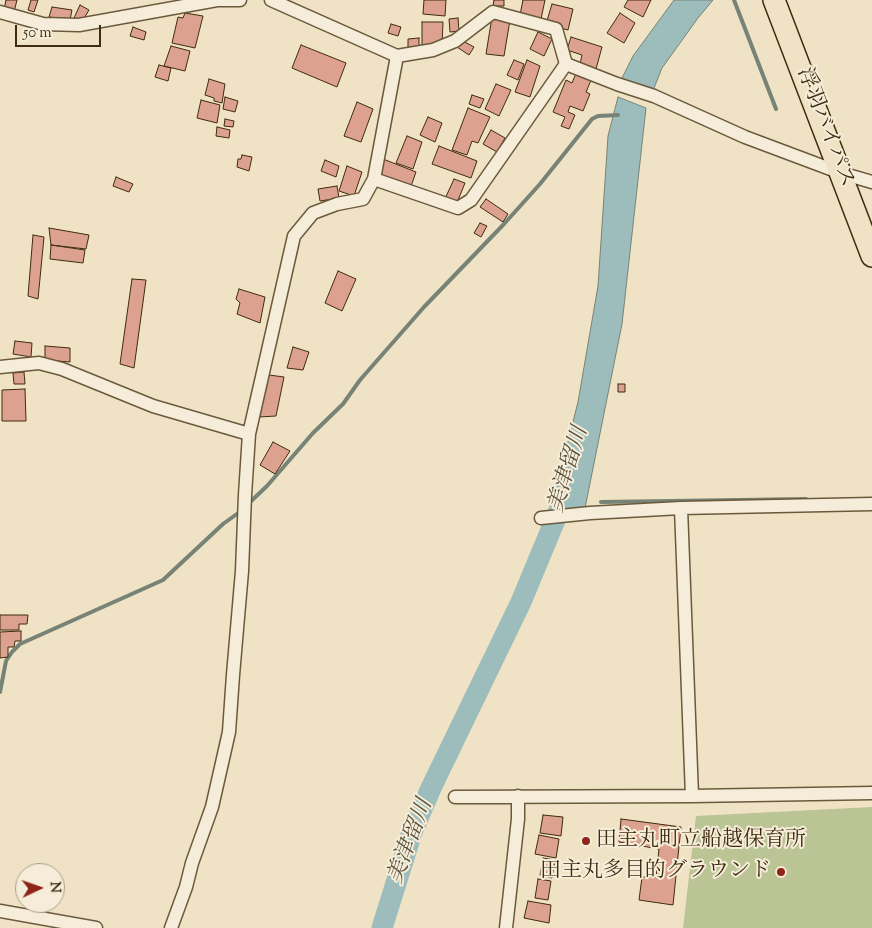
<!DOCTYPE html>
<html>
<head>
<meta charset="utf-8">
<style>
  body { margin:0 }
  #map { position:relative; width:872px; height:928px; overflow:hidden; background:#f0e3c5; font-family:"Sorts Mill Goudy",serif }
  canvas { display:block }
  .north { position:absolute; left:15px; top:863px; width:50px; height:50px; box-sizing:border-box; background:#f5edd9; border:1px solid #ac9f88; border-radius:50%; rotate:87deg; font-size:14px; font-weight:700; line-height:20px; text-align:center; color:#3f2b0f }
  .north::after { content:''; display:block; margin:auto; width:18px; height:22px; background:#8f2418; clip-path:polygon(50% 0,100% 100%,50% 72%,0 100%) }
  .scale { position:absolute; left:15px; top:25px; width:86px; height:22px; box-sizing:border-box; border:2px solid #3f2b0f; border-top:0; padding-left:6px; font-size:15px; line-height:18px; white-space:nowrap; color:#3f2b0f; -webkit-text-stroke:4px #f5edd9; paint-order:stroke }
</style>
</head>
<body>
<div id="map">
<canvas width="872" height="928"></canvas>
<div class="north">N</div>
<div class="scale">50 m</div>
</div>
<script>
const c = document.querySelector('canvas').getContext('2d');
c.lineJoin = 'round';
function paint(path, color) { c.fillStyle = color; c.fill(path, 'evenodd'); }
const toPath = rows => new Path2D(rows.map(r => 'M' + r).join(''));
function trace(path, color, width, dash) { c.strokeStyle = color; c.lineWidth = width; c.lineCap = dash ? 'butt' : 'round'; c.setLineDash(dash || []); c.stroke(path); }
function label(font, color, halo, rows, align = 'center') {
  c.font = font + ' "Sorts Mill Goudy","Noto Serif JP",serif'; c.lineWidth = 4; c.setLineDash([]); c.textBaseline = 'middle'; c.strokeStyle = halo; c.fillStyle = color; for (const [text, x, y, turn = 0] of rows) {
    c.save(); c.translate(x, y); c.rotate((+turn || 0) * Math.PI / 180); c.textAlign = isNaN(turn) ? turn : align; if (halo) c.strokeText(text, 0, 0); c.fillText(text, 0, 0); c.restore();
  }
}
paint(toPath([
  [872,807,872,928,683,928,696,816]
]), '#bac495');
const water = toPath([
  [674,0,713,0,698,18,662,68,652,93,620,82,633,56,674,0],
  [618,97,646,108,622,324,585,508,550,513,578,402,598,286,608,136,618,97]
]);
paint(water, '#9cbdbb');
trace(water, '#778376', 1);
trace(toPath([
  [734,0,776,109],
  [601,502,806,499],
  [248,504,267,486,313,433,343,404,360,380,424,307,504,224,540,184,592,119,598,116,618,115],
  [0,692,6,661,12,652,20,644,163,580,223,524,241,511]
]), '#778376', 4);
trace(toPath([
  [382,928,412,832,431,788,521,602,565,496]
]), '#9cbdbb', 21);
const building = toPath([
  [6,0,17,0,14,12,4,10,6,0],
  [31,0,38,0,34,12,28,10,31,0],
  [424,0,446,0,445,16,423,14,424,0],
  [494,0,504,0,504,6,493,6,494,0],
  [523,0,545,0,541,19,520,15,523,0],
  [628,0,651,0,643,17,624,7,628,0],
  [552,4,573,9,568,30,546,24,552,4],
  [80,5,89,10,83,20,74,18,80,5],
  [52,7,72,10,70,20,49,17,52,7],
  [185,13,203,16,195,48,172,43,178,17,183,18,185,13],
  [620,13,635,23,624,43,607,33,620,13],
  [492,17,510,20,504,56,486,54,492,17],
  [458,18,459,31,450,32,449,19,458,18],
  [422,22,443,22,442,45,422,45,422,22],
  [391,24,401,27,398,36,388,33,391,24],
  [133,27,146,32,144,40,130,36,133,27],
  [538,32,552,39,544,56,530,49,538,32],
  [571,37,602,47,596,69,580,64,582,55,567,50,571,37],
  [419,38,419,46,424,46,408,52,408,39,419,38],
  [461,40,474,47,469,55,457,47,461,40],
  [301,45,346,63,337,87,292,68,301,45],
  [171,46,190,51,185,71,164,66,171,46],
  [514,60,524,64,518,80,507,75,514,60],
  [527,60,540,66,530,97,515,92,527,60],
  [159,65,171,68,168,81,155,77,159,65],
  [577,71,592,78,586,92,590,94,583,111,570,106,568,112,575,115,569,129,561,126,565,117,553,112,566,80,572,83,577,71],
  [209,79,225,84,222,103,214,101,214,98,205,95,209,79],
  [496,84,511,90,499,116,485,109,496,84],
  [472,95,484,99,480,108,469,104,472,95],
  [225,97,238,101,235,112,223,109,225,97],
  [201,100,220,105,217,123,197,118,201,100],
  [357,102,373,109,361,142,344,136,357,102],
  [468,108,490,117,478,143,472,141,467,155,452,150,468,108],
  [428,117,442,123,435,142,420,135,428,117],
  [225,119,234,121,233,127,224,126,225,119],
  [217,127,230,130,229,138,216,136,217,127],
  [491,130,505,138,497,152,483,144,491,130],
  [407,136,422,142,413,169,396,163,407,136],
  [439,146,477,161,471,178,432,164,439,146],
  [242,155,252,157,249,171,237,167,238,159,241,159,242,155],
  [383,159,416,172,409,192,378,180,383,159],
  [325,160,339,166,336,177,321,171,325,160],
  [347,166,362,172,354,196,339,191,347,166],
  [116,177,133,184,129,192,113,186,116,177],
  [454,179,465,183,456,205,444,201,454,179],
  [337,186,339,198,320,201,318,189,337,186],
  [486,199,508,214,503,222,480,207,486,199],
  [480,223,487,226,481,237,474,233,480,223],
  [49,228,89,235,86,249,51,245,49,228],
  [33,235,44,237,38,299,28,296,33,235],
  [51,245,85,250,83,263,50,259,51,245],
  [338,271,356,279,342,311,325,303,338,271],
  [132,279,146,280,134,368,120,364,132,279],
  [239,289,265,297,260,323,237,314,240,303,236,299,239,289],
  [15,341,32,343,31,357,13,354,15,341],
  [45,346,70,348,70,362,45,360,45,346],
  [293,347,309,352,303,370,287,368,293,347],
  [24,372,25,384,14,384,13,373,24,372],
  [269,375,284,377,276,416,259,417,269,375],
  [618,384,625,384,625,392,618,392,618,384],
  [25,389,26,421,2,421,2,390,25,389],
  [273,442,290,451,275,474,260,465,273,442],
  [0,615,28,615,27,624,19,624,19,630,0,630,0,615],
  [21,631,21,641,15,641,14,647,8,647,8,657,0,658,0,632,21,631],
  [543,815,563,817,561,836,540,833,543,815],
  [621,819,681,827,673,905,639,900,642,877,656,877,659,849,619,842,621,819],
  [539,835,559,839,556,858,535,854,539,835],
  [543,858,555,860,552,878,540,875,543,858],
  [538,879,551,881,548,900,535,898,538,879],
  [528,901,551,905,549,923,524,918,528,901]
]);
paint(building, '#dca28f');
trace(building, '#3f2b0f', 1);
const minor = toPath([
  [271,0,397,56,433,50,455,41,493,12],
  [0,12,43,24,79,25,217,0,240,0],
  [493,12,556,29,566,64],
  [566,64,617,84,654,96,745,137,841,173,872,182],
  [374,179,458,208,471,200,566,64],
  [0,367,39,363,62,369,153,406,249,434],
  [681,508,692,796],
  [541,518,590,513,681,508,872,504],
  [455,797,692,796,872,793],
  [0,911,96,928],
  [171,928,186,887,192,863,212,807,229,732,233,675,242,571,245,495,249,434,294,236,313,213,337,204,363,199,374,179,397,56],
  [506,928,518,819,518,796]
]);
const trunk = toPath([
  [774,0,872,256]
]);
trace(minor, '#6b593c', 15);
trace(trunk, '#3f2b0f', 24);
trace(minor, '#f5edd9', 12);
trace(trunk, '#f0e3c5', 21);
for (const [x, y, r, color] of [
  [586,841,5,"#8f2418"],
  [781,872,5,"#8f2418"]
]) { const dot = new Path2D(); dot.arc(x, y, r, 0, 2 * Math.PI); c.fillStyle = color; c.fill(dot); trace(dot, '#f5edd9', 2); }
label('21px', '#3f2b0f', '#f5edd9', [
  ["浮羽バイパス",824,128,69]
]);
label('21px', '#3f2b0f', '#f5edd9', [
  ["田主丸町立船越保育所",596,841],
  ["田主丸多目的グラウンド",771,872,"right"]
], 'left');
label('italic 22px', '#56503a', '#f5edd9', [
  ["美津留川",570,470,-73],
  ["美津留川",412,842,-69]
]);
</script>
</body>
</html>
